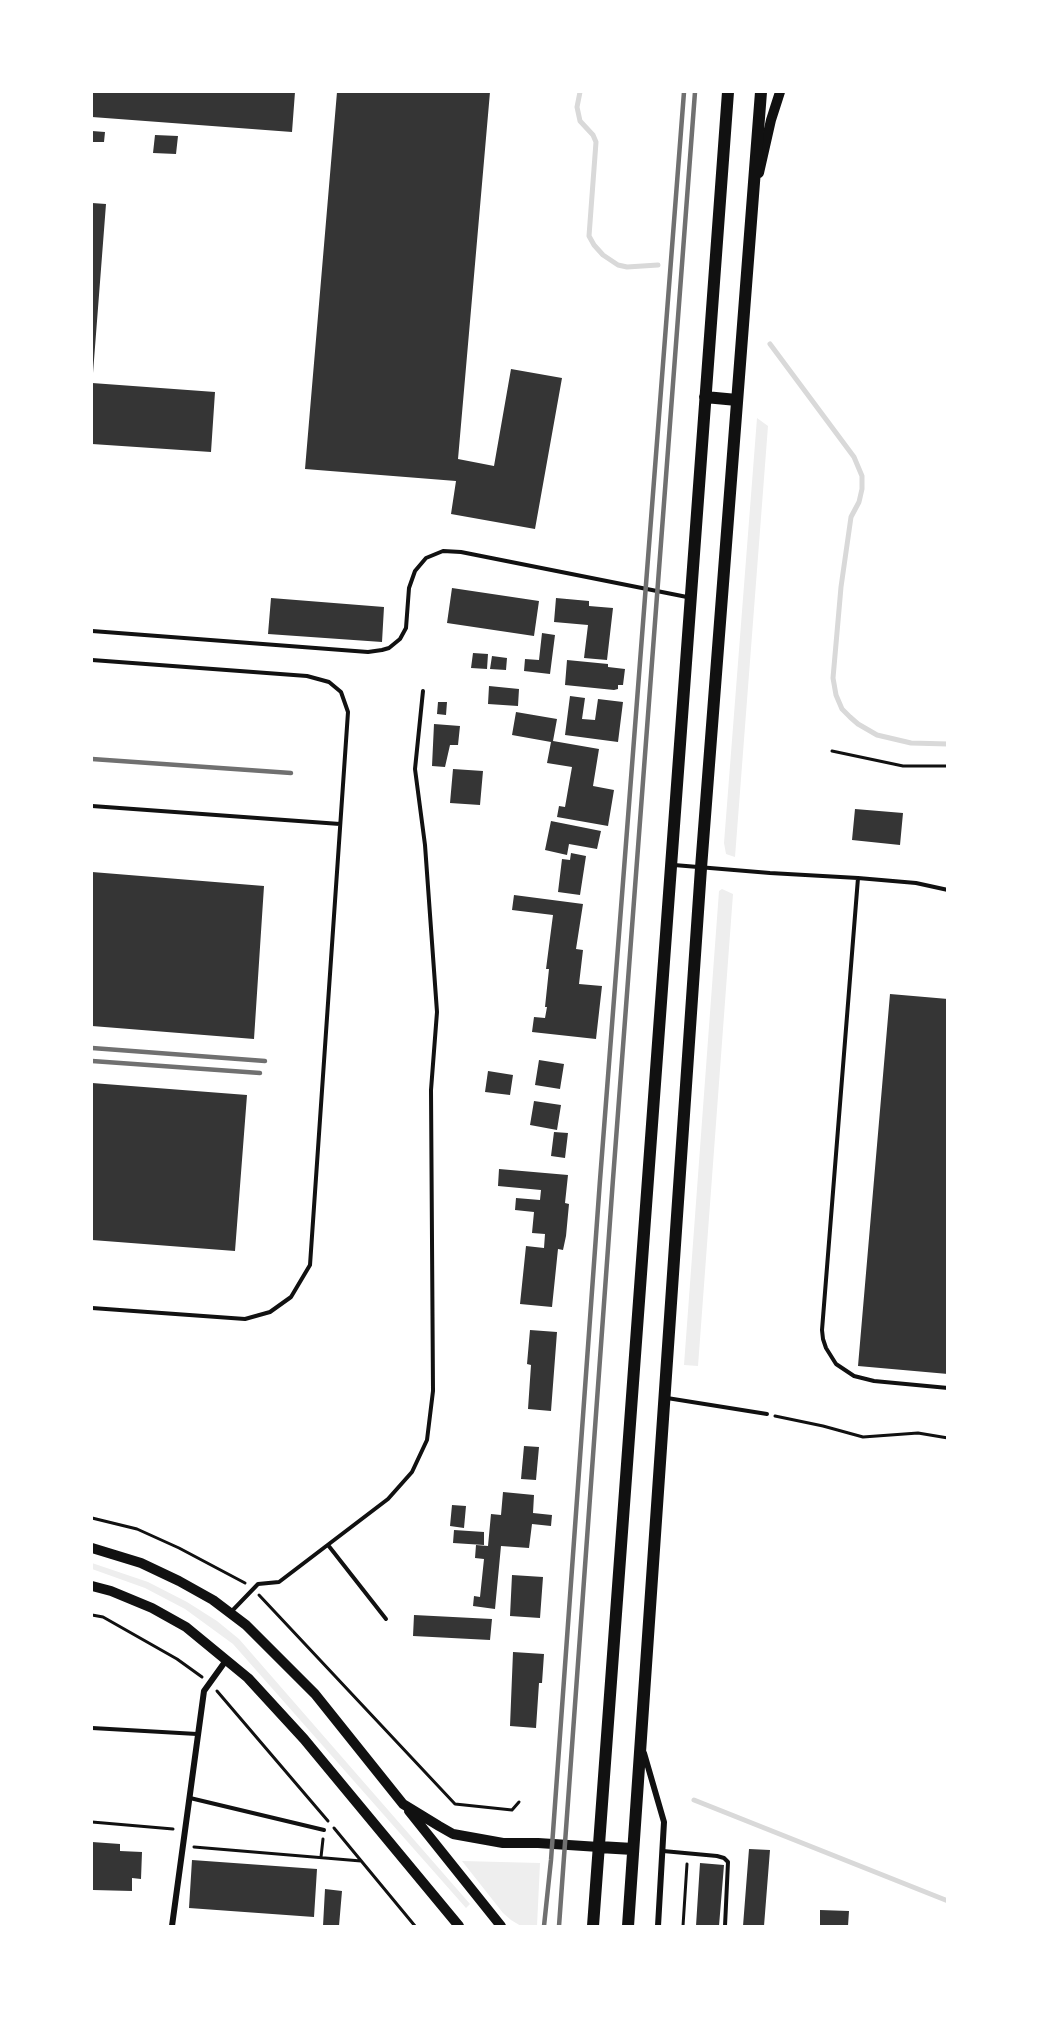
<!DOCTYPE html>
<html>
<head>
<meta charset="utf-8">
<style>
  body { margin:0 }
  #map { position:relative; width:1039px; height:2018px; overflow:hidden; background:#fff; font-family:Figtree,sans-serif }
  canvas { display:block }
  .frame { position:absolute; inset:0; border:93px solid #fff; pointer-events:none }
</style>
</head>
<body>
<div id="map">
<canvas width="1039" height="2018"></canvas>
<div class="frame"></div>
</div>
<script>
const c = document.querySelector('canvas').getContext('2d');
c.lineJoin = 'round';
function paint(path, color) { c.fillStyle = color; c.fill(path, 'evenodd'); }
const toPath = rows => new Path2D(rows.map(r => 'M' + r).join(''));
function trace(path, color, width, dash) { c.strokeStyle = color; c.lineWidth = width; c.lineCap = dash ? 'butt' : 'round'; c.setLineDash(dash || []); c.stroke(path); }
paint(toPath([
  [757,418,768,426,735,857,726,854,724,843],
  [722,889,733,894,698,1366,684,1365,719,891],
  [92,1563,148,1582,187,1602,217,1621,239,1639,470,1904,466,1908,233,1644,185,1609,145,1588,92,1569],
  [462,1861,540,1863,537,1926,521,1926,511,1920,503,1913]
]), '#eee');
trace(toPath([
  [580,92,577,107,580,121,593,135,596,142,589,236,594,245,603,255,618,265,627,267,658,265],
  [770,344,854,457,862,476,862,489,859,502,851,517,841,587,833,678,836,695,842,709,850,717,858,724,877,735,911,743,948,744],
  [694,1800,948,1901]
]), '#d9d9d9', 5);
paint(toPath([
  [92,92,295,92,292,132,92,117],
  [337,92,490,92,458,459,494,466,511,369,562,378,535,529,451,514,456,481,305,469],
  [92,131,105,132,104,142,92,142],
  [155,135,178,136,176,154,153,153],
  [92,203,106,204,93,373,92,373],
  [92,383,215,392,211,452,92,444],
  [452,588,539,601,534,636,447,623],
  [271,598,384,607,382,642,268,634],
  [556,598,589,601,589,606,613,608,607,660,584,658,588,625,554,622],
  [542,633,555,635,550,674,524,671,525,659,539,660],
  [473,653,488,654,487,669,471,668],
  [492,656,507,658,506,670,490,669],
  [567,660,608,664,608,667,625,669,623,685,618,685,618,689,614,690,565,685],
  [489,686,519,689,518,706,488,704],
  [570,696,585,698,582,719,595,720,598,699,623,702,618,742,565,735],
  [438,702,447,702,446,715,437,714],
  [516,712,557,719,553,741,599,749,593,786,614,790,608,826,557,817,559,806,565,807,572,767,547,763,551,742,512,735],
  [434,724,460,726,458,745,450,745,445,767,432,766],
  [453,769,483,771,480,805,450,803],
  [855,809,903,813,900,845,852,840],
  [551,821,601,831,597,849,569,844,567,855,545,850],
  [571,853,586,856,580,895,558,892,562,859,570,860],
  [92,872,264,886,254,1039,92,1026],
  [514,895,583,904,576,949,583,950,579,984,602,986,596,1039,532,1032,534,1017,545,1018,547,1007,545,1007,549,969,546,969,553,915,512,910],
  [890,994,948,999,948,1374,858,1366],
  [539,1060,564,1064,560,1089,535,1085],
  [488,1071,513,1075,510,1095,485,1092],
  [92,1083,247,1095,235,1251,92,1240],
  [534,1101,561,1105,557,1130,530,1125],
  [554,1132,568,1133,565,1158,551,1156],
  [499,1169,568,1175,565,1203,569,1204,566,1236,563,1250,558,1249,552,1307,520,1304,526,1246,544,1248,545,1234,532,1233,534,1212,515,1210,516,1198,540,1200,541,1190,498,1186],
  [530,1330,557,1332,551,1411,528,1409,531,1365,527,1364],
  [524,1446,539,1447,536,1480,521,1479],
  [503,1492,534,1495,533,1513,552,1515,551,1526,532,1524,529,1548,501,1546,495,1609,473,1606,474,1596,480,1597,484,1559,475,1558,476,1545,488,1546,491,1514,501,1515],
  [452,1505,466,1506,464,1528,450,1526],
  [454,1530,484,1532,484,1545,453,1543],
  [512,1575,543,1577,540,1618,510,1616],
  [414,1615,492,1619,490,1640,413,1636],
  [513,1652,544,1654,542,1683,539,1683,536,1728,510,1726],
  [92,1842,120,1844,120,1851,142,1852,141,1879,132,1878,132,1891,93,1890],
  [749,1849,770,1850,764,1926,743,1926],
  [192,1860,317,1869,314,1917,189,1908],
  [700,1863,724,1865,719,1926,696,1926],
  [325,1889,342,1891,339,1926,323,1926],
  [820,1910,849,1911,848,1926,820,1926]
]), '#353535');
trace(toPath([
  [832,751,903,766,948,766],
  [775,1416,823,1426,863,1437,918,1433,948,1438],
  [92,1518,137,1529,179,1548,245,1583],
  [259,1595,455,1804,512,1810,519,1802],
  [92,1615,103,1617,177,1659,202,1677],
  [217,1691,328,1821],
  [92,1822,173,1829],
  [334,1828,415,1926],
  [194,1847,361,1861],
  [321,1857,323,1839],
  [683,1926,687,1864]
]), '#111', 3);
trace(toPath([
  [92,631,368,652,382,650,389,648,400,639,406,628,409,588,415,571,426,558,443,551,461,552,687,597],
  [92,660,307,676,329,682,341,692,348,712,310,1265,291,1297,270,1312,245,1319,92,1308],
  [92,806,340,824],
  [674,865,770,873,858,878,916,883,948,890],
  [858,878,822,1330,823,1339,826,1348,836,1364,854,1376,874,1381,948,1388],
  [667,1398,767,1414],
  [328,1545,386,1619],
  [231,1612,258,1584,279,1582,388,1499,412,1472,427,1440,433,1391,431,1090,437,1012,425,845,415,769,423,691],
  [92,1728,197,1734],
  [190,1798,324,1830],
  [663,1851,717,1856,724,1858,728,1862,725,1926]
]), '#111', 4);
trace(toPath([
  [644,1753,664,1822,658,1926],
  [172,1926,204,1691,227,1659]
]), '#111', 6);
trace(toPath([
  [759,173,771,120,780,92],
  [92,1548,141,1563,179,1581,213,1600,246,1625,315,1694,403,1804,439,1826,453,1834,503,1843,538,1843,599,1847],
  [92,1586,111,1591,152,1608,186,1627,248,1678,304,1739,459,1926],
  [409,1811,501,1926]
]), '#111', 10);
trace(toPath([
  [705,397,737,400],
  [599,1847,633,1849],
  [593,1926,728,92],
  [628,1926,701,868,761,92]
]), '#111', 12);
trace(toPath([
  [92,759,291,773],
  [92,1048,265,1061],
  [92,1061,260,1073],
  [544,1926,551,1860,600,1180,684,92],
  [559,1926,613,1179,695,92]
]), '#707070', 4.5);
</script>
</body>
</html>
